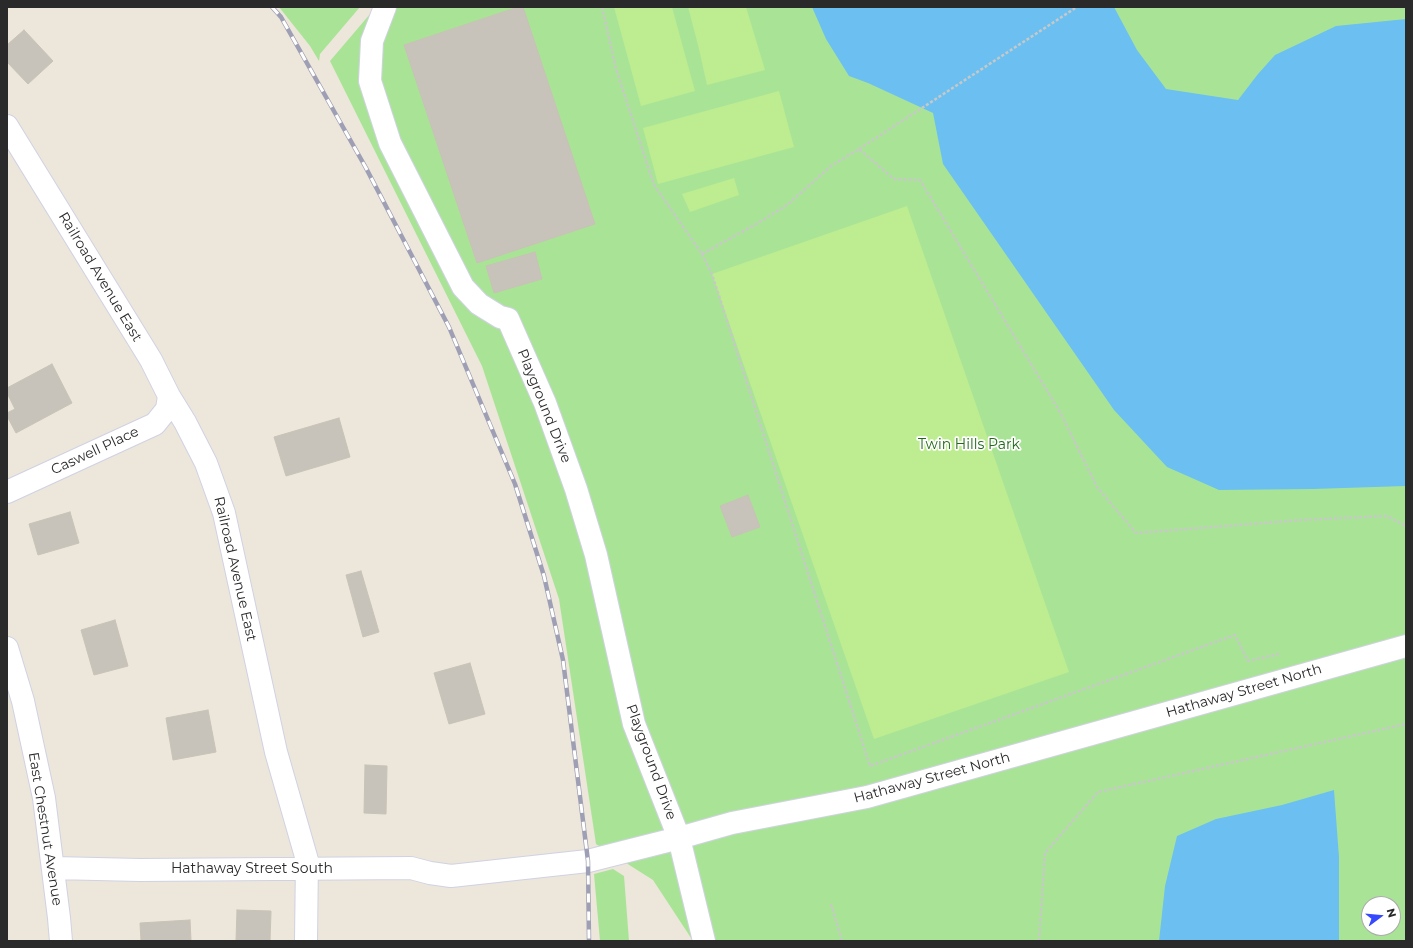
<!DOCTYPE html>
<html>
<head>
<meta charset="utf-8">
<style>
  body { margin:0 }
  #map { position:relative; width:1413px; height:948px; overflow:hidden; background:#ece6db; font-family:Montserrat,sans-serif }
  canvas { display:block }
  .frame { position:absolute; inset:0; border:8px solid #2a2a2a; pointer-events:none }
  .north { position:absolute; left:1361px; top:896px; width:40px; height:40px; box-sizing:border-box; background:#fff; border:1px solid #aaa; border-radius:50%; rotate:74deg; font-size:11px; font-weight:700; line-height:16px; text-align:center; color:#2a2a2a }
  .north::after { content:''; display:block; margin:auto; width:14px; height:18px; background:#3749fd; clip-path:polygon(50% 0,100% 100%,50% 72%,0 100%) }
</style>
</head>
<body>
<div id="map">
<canvas width="1413" height="948"></canvas>
<div class="frame"></div>
<div class="north">N</div>
</div>
<script>
const c = document.querySelector('canvas').getContext('2d');
c.lineJoin = 'round';
function paint(path, color) { c.fillStyle = color; c.fill(path, 'evenodd'); }
const toPath = rows => new Path2D(rows.map(r => 'M' + r).join(''));
function trace(path, color, width, dash) { c.strokeStyle = color; c.lineWidth = width; c.lineCap = dash ? 'butt' : 'round'; c.setLineDash(dash || []); c.stroke(path); }
function label(font, color, halo, rows, align = 'center') {
  c.font = font + ' Montserrat,sans-serif'; c.lineWidth = 3.5; c.setLineDash([]); c.textBaseline = 'middle'; c.strokeStyle = halo; c.fillStyle = color; for (const [text, x, y, turn = 0] of rows) {
    c.save(); c.translate(x, y); c.rotate((+turn || 0) * Math.PI / 180); c.textAlign = isNaN(turn) ? turn : align; if (halo) c.strokeText(text, 0, 0); c.fillText(text, 0, 0); c.restore();
  }
}
paint(toPath([
  [279,7,360,7,320,54,319,61,310,46],
  [376,7,1406,7,1406,941,693,941,653,880,596,844,559,599,482,366,330,61],
  [1369,904,1393,904,1393,928,1369,928],
  [613,869,624,876,629,941,600,941,594,874]
]), '#a9e496');
paint(toPath([
  [614,7,672,7,695,91,641,106],
  [688,7,746,7,765,70,707,85,699,49],
  [779,91,794,147,658,184,643,128],
  [734,178,739,195,690,212,682,194],
  [907,206,1069,672,874,739,712,274]
]), '#bdec91');
paint(toPath([
  [812,7,1114,7,1137,50,1166,89,1238,100,1258,74,1275,55,1336,26,1406,19,1406,486,1313,489,1219,490,1167,467,1114,410,943,164,933,113,868,83,849,76,826,39],
  [1334,790,1339,857,1339,941,1159,941,1165,886,1177,836,1216,819,1282,805]
]), '#6bc0f1');
const building = toPath([
  [518,7,523,7,595,224,477,263,404,45,518,7],
  [24,30,53,61,28,84,7,62,7,45,24,30],
  [535,252,542,279,494,293,486,266,535,252],
  [52,364,72,403,16,433,7,416,7,413,15,409,7,393,7,388,52,364],
  [339,418,350,457,286,476,274,437,339,418],
  [748,495,760,527,732,537,720,506,748,495],
  [70,512,79,543,38,555,29,524,70,512],
  [361,571,379,632,363,637,346,575,361,571],
  [115,620,128,666,94,675,81,630,115,620],
  [470,663,485,714,449,724,434,673,470,663],
  [208,710,216,752,173,760,166,718,208,710],
  [365,765,387,766,386,814,364,813,365,765],
  [237,910,271,911,270,941,236,941,237,910],
  [190,920,191,941,141,941,140,923,190,920]
]);
paint(building, '#c7c3bb');
trace(building, '#c7c3b5', 1);
const minor = toPath([
  [385,7,372,41,370,81,390,143,463,287,479,304,500,317,508,319,545,403,576,489,596,555,634,724,679,838,704,941],
  [7,126,151,360,169,396,185,422,206,463,224,513,276,752,307,860,306,941],
  [7,492,155,424,167,409,169,396],
  [7,648,23,701,44,798,59,918,61,941],
  [53,868,140,870,411,868,430,873,451,876,588,861,679,838,732,823,867,797,1406,646]
]);
trace(minor, '#d0d2e3', 24);
trace(toPath([
  [602,7,616,69,654,185,702,254,758,223,787,205,831,166,859,149,894,179,920,180,1060,412,1097,487,1136,533,1301,520,1387,516,1406,526],
  [859,149,1077,7],
  [702,254,712,274,870,766,1235,635,1248,661,1279,654],
  [831,904,842,941],
  [1039,941,1045,853,1098,792,1406,724]
]), '#c8c8c8', 2.5, [3, 2]);
trace(minor, '#fff', 22);
const rail = toPath([
  [272,7,281,17,366,168,449,327,515,484,544,576,563,660,588,861,589,941]
]);
trace(rail, '#9e9fb4', 4.5);
trace(rail, '#fff', 3, [9]);
label('14px', '#2a2a2a', '#fff', [
  ["Railroad Avenue East",100,277,59],
  ["Playground Drive",544,406,68],
  ["Caswell Place",95,451,-25],
  ["Railroad Avenue East",235,569,77],
  ["Hathaway Street North",1244,691,-16],
  ["Playground Drive",651,762,70],
  ["Hathaway Street North",932,778,-15],
  ["East Chestnut Avenue",45,829,81],
  ["Hathaway Street South",252,869]
]);
label('14px', '#216818', '#fff', [
  ["Twin Hills Park",969,445]
]);
</script>
</body>
</html>
